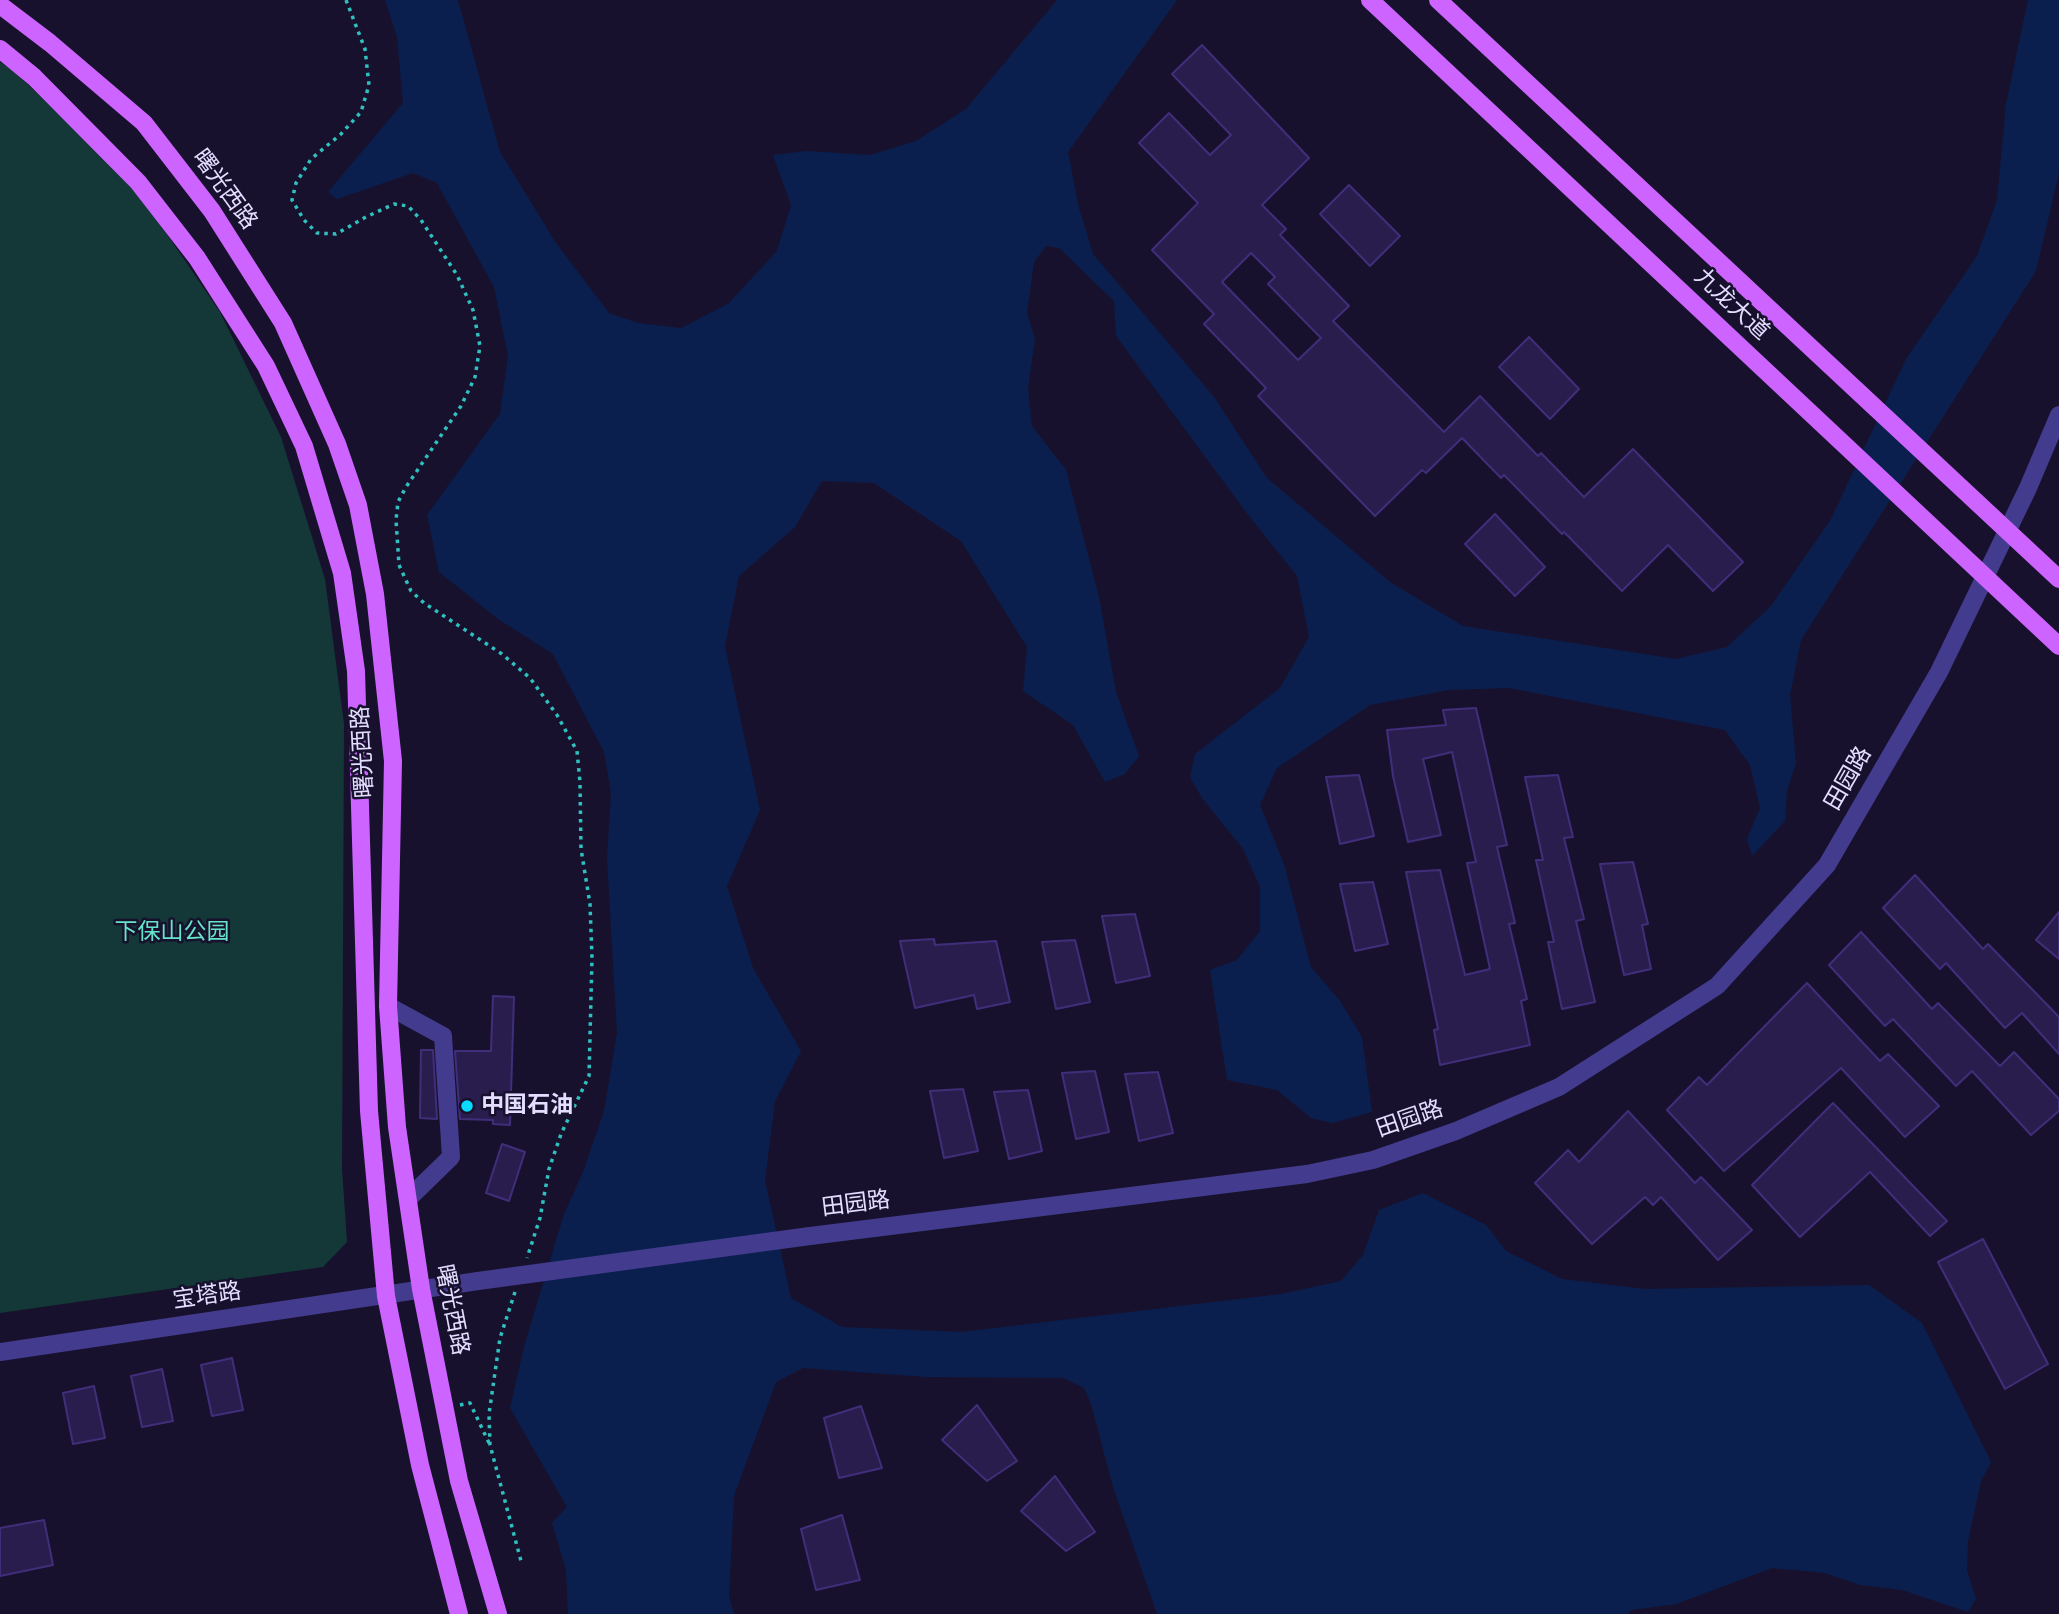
<!DOCTYPE html>
<html>
<head>
<meta charset="utf-8">
<style>
  body { margin:0 }
  canvas { display:block; background:#17112d }
</style>
</head>
<body>
<canvas width="2059" height="1614"></canvas>
<script>
const c = document.querySelector('canvas').getContext('2d');
c.lineJoin = 'round';
function paint(path, color) { c.fillStyle = color; c.fill(path, 'evenodd'); }
const toPath = rows => new Path2D(rows.map(r => 'M' + r).join(''));
function trace(path, color, width, dash) { c.strokeStyle = color; c.lineWidth = width; c.lineCap = dash ? 'butt' : 'round'; c.setLineDash(dash || []); c.stroke(path); }
function label(font, color, halo, rows, align = 'center') {
  c.font = font + ' "Sofia Sans Condensed","Noto Sans SC",sans-serif'; c.lineWidth = 5; c.setLineDash([]); c.textBaseline = 'middle'; c.strokeStyle = halo; c.fillStyle = color; for (const [text, x, y, turn = 0] of rows) {
    c.save(); c.translate(x, y); c.rotate((+turn || 0) * Math.PI / 180); c.textAlign = isNaN(turn) ? turn : align; if (halo) c.strokeText(text, 0, 0); c.fillText(text, 0, 0); c.restore();
  }
}
paint(toPath([
  [0,62,15,72,134,186,220,312,281,437,325,579,344,724,342,1169,347,1242,323,1267,0,1313]
]), '#143737');
paint(toPath([
  [385,0,458,0,500,152,556,243,609,313,638,323,681,328,728,304,777,251,791,205,773,155,807,151,870,155,916,141,966,109,1057,0,1177,0,1068,152,1079,208,1093,254,1214,397,1267,478,1390,582,1463,626,1676,659,1727,647,1771,606,1831,519,1906,359,1977,256,1997,200,2006,104,2028,0,2059,0,2059,173,2036,271,1801,640,1790,695,1796,763,1787,791,1785,821,1752,856,1747,839,1760,808,1750,765,1725,730,1509,688,1449,690,1370,705,1277,768,1260,805,1284,864,1311,967,1340,1001,1362,1037,1372,1112,1332,1123,1311,1118,1277,1090,1227,1080,1210,970,1237,960,1260,931,1260,887,1243,849,1202,798,1190,777,1195,754,1280,688,1309,637,1297,576,1249,516,1116,336,1114,301,1059,248,1046,246,1034,262,1027,313,1035,339,1028,388,1032,426,1066,470,1099,597,1116,692,1139,756,1125,774,1105,782,1073,725,1023,691,1027,647,961,541,874,483,822,481,795,527,739,576,725,646,760,810,727,886,753,968,801,1051,775,1101,765,1180,791,1298,842,1327,961,1332,1281,1294,1341,1281,1363,1255,1379,1210,1423,1193,1486,1225,1506,1251,1562,1279,1645,1289,1869,1285,1922,1323,1991,1462,1981,1481,1968,1541,1967,1570,1976,1599,1968,1612,1902,1590,1860,1585,1825,1573,1772,1568,1676,1604,1632,1610,1628,1614,1157,1614,1113,1487,1091,1404,1084,1388,1063,1378,926,1377,803,1368,776,1382,734,1496,729,1596,734,1614,568,1614,566,1570,552,1523,567,1507,510,1408,524,1347,564,1214,583,1172,604,1111,617,1033,607,857,611,793,604,752,553,654,498,619,439,572,427,515,500,414,508,356,494,287,437,183,413,173,337,199,328,192,403,103,397,37]
]), '#0a1f4d');
const building = toPath([
  [1202,45,1309,158,1262,205,1286,229,1280,235,1349,306,1333,321,1444,432,1480,396,1538,456,1541,453,1584,497,1633,449,1743,562,1713,591,1668,545,1622,591,1564,532,1562,534,1504,475,1501,478,1462,438,1426,473,1422,470,1375,516,1258,396,1266,388,1204,324,1214,314,1152,250,1198,203,1139,143,1169,113,1210,155,1231,135,1172,74,1202,45],
  [1251,253,1275,277,1268,284,1321,338,1298,360,1222,282,1251,253],
  [1349,185,1400,236,1370,266,1320,214,1349,185],
  [1529,337,1579,389,1550,419,1499,367,1529,337],
  [1495,514,1545,567,1515,596,1465,544,1495,514],
  [1476,708,1507,845,1497,847,1515,923,1509,924,1527,999,1521,1001,1530,1045,1440,1065,1434,1030,1438,1029,1406,872,1440,870,1465,975,1490,969,1467,863,1476,862,1452,752,1423,759,1441,835,1408,842,1393,776,1387,730,1446,725,1443,710,1476,708],
  [1359,775,1374,836,1340,844,1326,777,1359,775],
  [1558,775,1573,837,1564,838,1584,919,1576,921,1595,1002,1562,1009,1548,942,1554,942,1536,860,1543,860,1525,777,1558,775],
  [1633,862,1648,924,1642,925,1651,969,1624,975,1600,864,1633,862],
  [1915,875,1983,949,1988,944,2059,1017,2059,1054,2022,1013,2005,1028,1946,963,1940,969,1883,908,1915,875],
  [1373,882,1388,944,1355,951,1340,884,1373,882],
  [2059,912,2059,959,2036,940,2059,912],
  [1135,914,1150,976,1116,983,1102,916,1135,914],
  [1861,932,1932,1009,1938,1003,2000,1066,2014,1052,2059,1099,2059,1111,2031,1135,1972,1071,1956,1086,1893,1019,1885,1026,1829,965,1861,932],
  [934,939,935,945,996,941,1010,1002,977,1009,974,995,915,1008,900,941,934,939],
  [1075,940,1090,1002,1056,1009,1042,942,1075,940],
  [1807,983,1880,1061,1888,1054,1939,1106,1905,1137,1841,1068,1724,1171,1667,1110,1699,1077,1707,1085,1807,983],
  [493,996,514,997,510,1125,493,1124,493,1120,460,1119,455,1051,491,1051,493,996],
  [421,1050,433,1050,437,1119,420,1118,421,1050],
  [1095,1071,1109,1132,1076,1139,1062,1073,1095,1071],
  [1158,1072,1173,1133,1139,1141,1125,1074,1158,1072],
  [963,1089,978,1151,944,1158,930,1091,963,1089],
  [1028,1090,1042,1151,1009,1159,994,1092,1028,1090],
  [1833,1103,1947,1221,1930,1236,1870,1172,1800,1237,1752,1185,1833,1103],
  [1628,1111,1695,1183,1701,1177,1752,1230,1718,1260,1661,1197,1653,1205,1645,1197,1592,1244,1535,1183,1568,1150,1579,1162,1628,1111],
  [502,1144,525,1152,509,1201,486,1193,502,1144],
  [1983,1239,2048,1364,2005,1389,1938,1262,1983,1239],
  [232,1358,243,1410,212,1416,201,1365,232,1358],
  [162,1369,173,1421,142,1427,131,1376,162,1369],
  [94,1386,105,1438,73,1444,63,1393,94,1386],
  [977,1405,1017,1461,987,1481,942,1440,977,1405],
  [861,1406,882,1468,839,1478,824,1418,861,1406],
  [1055,1476,1095,1532,1066,1551,1021,1511,1055,1476],
  [842,1515,860,1580,816,1590,801,1529,842,1515],
  [44,1520,53,1565,0,1576,0,1528,44,1520]
]);
paint(building, '#291d4e');
trace(building, '#412e7b', 2);
trace(toPath([
  [346,0,365,49,369,85,361,112,341,134,311,159,296,183,292,200,304,220,317,233,336,234,366,217,394,204,408,206,421,220,457,275,473,310,480,346,475,377,461,406,406,487,398,502,396,520,399,565,411,591,424,603,502,654,530,678,557,715,577,751,580,782,581,849,590,904,592,958,589,1076,561,1134,549,1169,540,1218,527,1258],
  [515,1292,500,1338,489,1414,490,1445,521,1561],
  [460,1405,470,1403,489,1443]
]), '#2fc1c0', 3.5, [3.5, 5]);
trace(toPath([
  [388,1006,443,1036,451,1157,408,1199],
  [810,1236,1307,1174,1373,1160,1456,1131,1559,1087,1717,986,1827,865,1939,672,2028,488,2059,415],
  [0,1352,478,1281]
]), '#433b8d', 18);
trace(toPath([
  [1370,0,2059,646],
  [1438,0,2059,579],
  [0,5,50,43,144,123,212,211,283,323,337,444,358,505,375,594,393,761,388,1006,397,1127,421,1289,459,1481,498,1614],
  [0,49,34,77,138,182,197,258,266,366,304,446,342,573,356,671,369,1111,386,1296,420,1465,459,1614]
]), '#cd64ff', 18);
trace(toPath([
  [478,1281,810,1236]
]), '#433b8d', 18);
for (const [x, y, r, color] of [
  [467,1106,7,"#09daff"]
]) { const dot = new Path2D(); dot.arc(x, y, r, 0, 2 * Math.PI); c.fillStyle = color; c.fill(dot); trace(dot, '#17112d', 2.5); }
label('23px', '#e3ddff', '#17112d', [
  ["曙光西路",224,190,54],
  ["九龙大道",1731,305,43],
  ["曙光西路",364,752,-93],
  ["田园路",1849,779,-60],
  ["田园路",1410,1120,-19],
  ["田园路",856,1205,-7],
  ["宝塔路",207,1297,-8],
  ["曙光西路",451,1310,79]
]);
label('23px', '#65e3ca', '#17112d', [
  ["下保山公园",172,933]
]);
label('bold 23px', '#e3ddff', '#17112d', [
  ["中国石油",481,1106]
], 'left');
</script>
</body>
</html>
